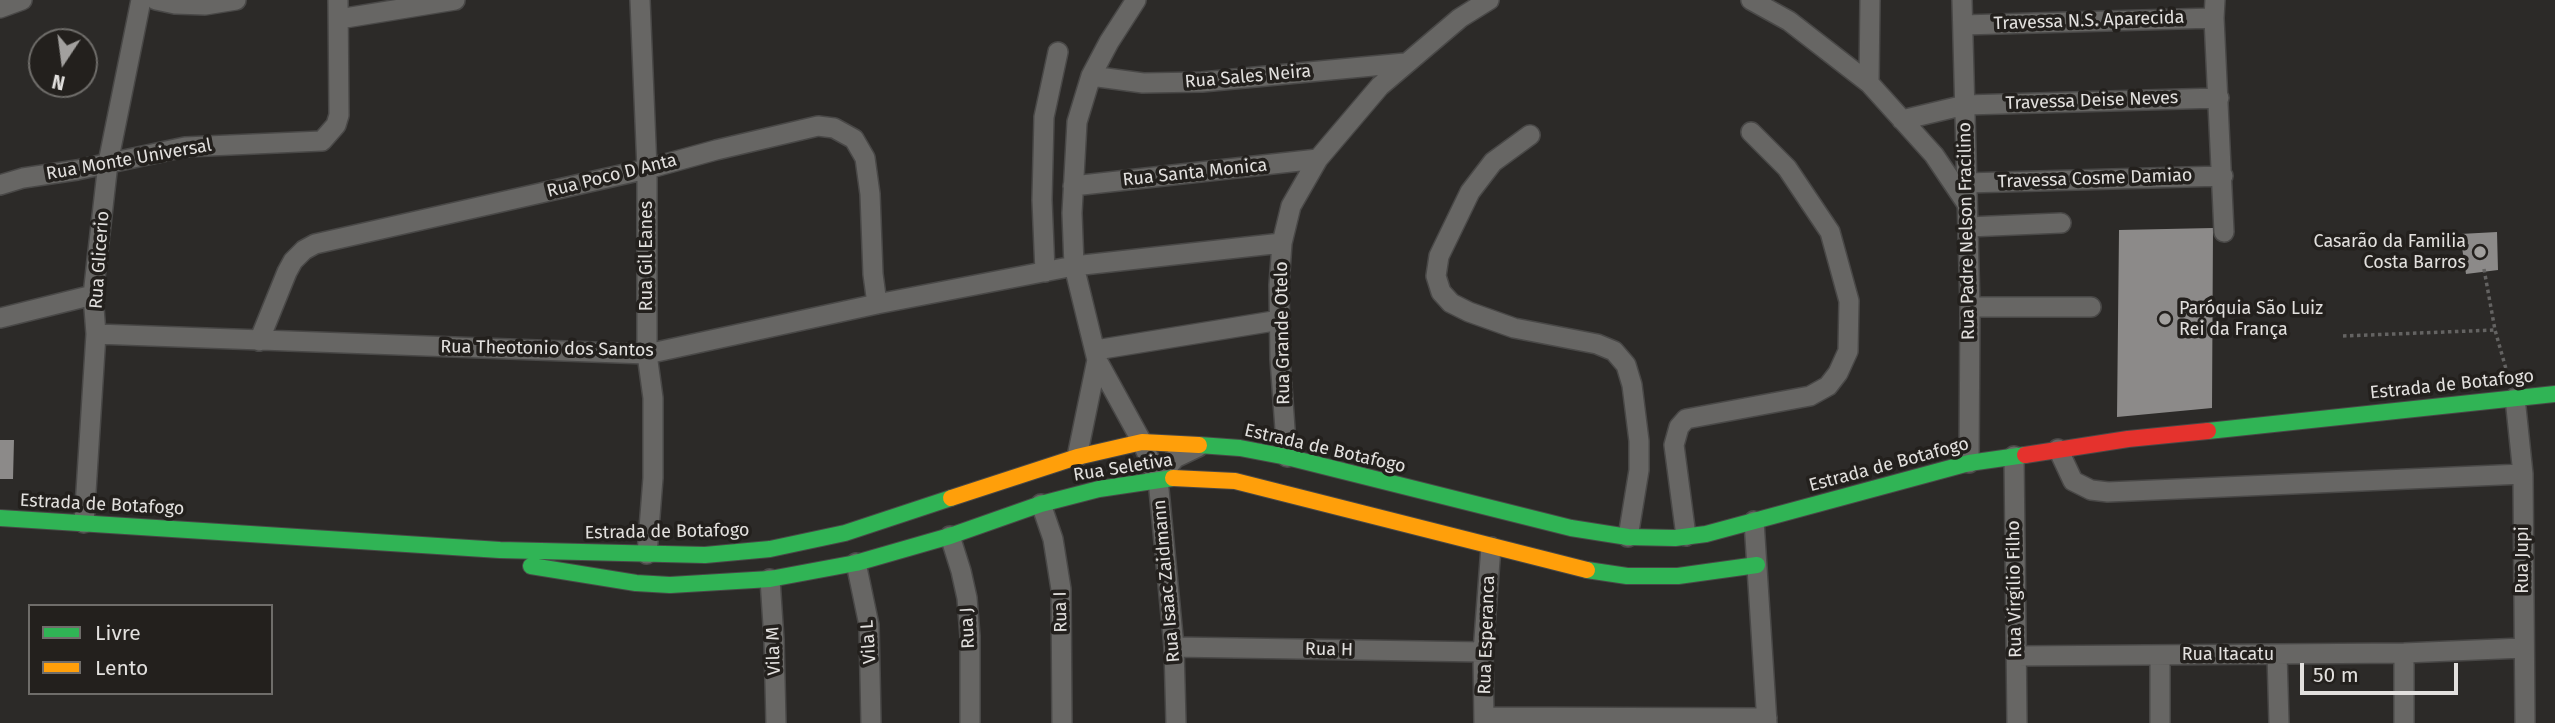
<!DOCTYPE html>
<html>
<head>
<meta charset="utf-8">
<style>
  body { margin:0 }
  #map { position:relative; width:2555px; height:723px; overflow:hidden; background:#2c2a28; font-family:"Fira Sans",sans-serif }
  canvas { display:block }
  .legend { position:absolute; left:28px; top:604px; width:245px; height:91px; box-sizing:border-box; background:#23201d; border:2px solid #6f6d6a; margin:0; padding:9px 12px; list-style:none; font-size:21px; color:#e2e0de }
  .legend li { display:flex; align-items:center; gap:14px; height:35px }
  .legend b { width:35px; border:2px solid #6f6d6a }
  .north { position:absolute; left:28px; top:28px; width:70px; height:70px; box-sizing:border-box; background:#23201d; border:2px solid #6f6d6a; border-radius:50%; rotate:193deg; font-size:19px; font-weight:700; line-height:28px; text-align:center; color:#e2e0de }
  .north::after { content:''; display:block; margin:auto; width:24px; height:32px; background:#a2a09e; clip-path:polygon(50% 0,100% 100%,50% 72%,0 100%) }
  .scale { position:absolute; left:2300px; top:663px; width:158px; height:32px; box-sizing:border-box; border:4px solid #e2e0de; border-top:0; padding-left:9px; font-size:21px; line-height:24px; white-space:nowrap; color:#e2e0de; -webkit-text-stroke:5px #23201d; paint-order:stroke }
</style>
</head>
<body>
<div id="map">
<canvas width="2555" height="723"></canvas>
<ul class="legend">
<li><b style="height:9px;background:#30b455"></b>Livre</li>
<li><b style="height:9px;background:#ff9f0a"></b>Lento</li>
</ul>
<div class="north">N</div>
<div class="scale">50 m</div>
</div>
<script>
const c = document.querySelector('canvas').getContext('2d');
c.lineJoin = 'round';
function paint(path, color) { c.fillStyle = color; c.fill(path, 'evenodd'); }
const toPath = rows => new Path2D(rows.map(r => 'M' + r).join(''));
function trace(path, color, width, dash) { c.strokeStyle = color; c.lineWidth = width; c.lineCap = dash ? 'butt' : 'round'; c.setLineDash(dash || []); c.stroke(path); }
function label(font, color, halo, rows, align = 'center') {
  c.font = font + ' "Fira Sans",sans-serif'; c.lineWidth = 7; c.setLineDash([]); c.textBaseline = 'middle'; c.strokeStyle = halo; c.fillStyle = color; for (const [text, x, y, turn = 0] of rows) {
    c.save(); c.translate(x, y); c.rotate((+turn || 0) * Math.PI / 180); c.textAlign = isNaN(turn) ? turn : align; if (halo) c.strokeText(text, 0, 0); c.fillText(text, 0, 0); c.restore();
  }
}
paint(toPath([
  [2213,228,2212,408,2117,417,2119,230],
  [2497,232,2498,270,2466,274,2460,234],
  [0,440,14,440,13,479,0,479]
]), '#8c8a89');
const street = toPath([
  [156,0,175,4,205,5,236,0],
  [640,0,647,169,647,354,653,398,653,478,647,554],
  [1751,0,1789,21,1869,83,1934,155,1967,204],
  [1962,0,1970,307,1969,463],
  [2215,0,2214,18,2224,232],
  [0,8,22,0],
  [339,19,455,0],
  [1963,25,2214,18],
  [1091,76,1143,83,1202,82,1405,63],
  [1869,83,1870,0],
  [1902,120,1965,105,2219,98],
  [1530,135,1493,162,1470,192,1439,256,1436,276,1441,292,1451,303,1469,312,1514,328,1597,344,1614,351,1626,365,1632,385,1639,441,1639,470,1628,537],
  [1966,183,2223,176],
  [0,185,23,178,77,170,185,147,322,141,336,125,339,115,338,0],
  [1073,186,1318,159],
  [1968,227,2061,223],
  [1045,272,1042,200,1044,117,1058,52],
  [1970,307,2091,307],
  [0,318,93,295],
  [96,334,647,354,877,304,1074,266,1282,243],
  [259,341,287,272,293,261,304,250,315,244,647,169,716,150,818,126,834,128,854,139,865,158,870,194,873,274,877,304],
  [1096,350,1280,320],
  [1097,360,1142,442,1158,479,1174,647,1176,723],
  [2515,398,2523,474,2525,723],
  [2058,449,2073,481,2091,490,2108,492,2523,474],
  [2014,456,2017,723],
  [1077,457,1097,360,1074,266,1072,213,1077,122,1091,76,1109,42,1136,0],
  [1287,457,1280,359,1279,285,1282,243,1291,206,1318,159,1380,86,1460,18,1489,0],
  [1158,479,1175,458,1198,447],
  [1041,504,1053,539,1061,589,1062,723],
  [1754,521,1767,723],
  [84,523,96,334,93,295,108,163,141,0],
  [950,536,961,571,967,598,970,636,970,723],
  [1686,536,1674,445,1679,427,1686,419,1810,396,1828,386,1838,373,1848,351,1849,301,1830,232,1787,168,1751,132],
  [856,563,869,625,871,723],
  [770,579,774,640,776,723],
  [1174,647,1483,652],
  [2404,653,2404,723],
  [2277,654,2279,723],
  [2016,656,2404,653,2523,648],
  [1484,717,1767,718],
  [1484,723,1483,652,1491,547],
  [2160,723,2160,655]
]);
const fast = toPath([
  [2208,431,2555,394],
  [1199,445,1240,448,1287,457,1571,528,1628,537,1675,538,1706,534,1969,463,2025,455],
  [0,518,500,550,705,555,770,549,845,533,951,498],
  [531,566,636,583,670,585,770,579,856,563,950,536,1041,504,1099,489,1173,478],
  [1587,570,1627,576,1678,576,1757,565]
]);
const slow = toPath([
  [1173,478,1235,481,1587,570],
  [951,498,1077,457,1142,442,1199,445]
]);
const jam = toPath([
  [2025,455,2128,439,2208,431]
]);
trace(street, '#494847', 22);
trace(fast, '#494847', 18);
trace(slow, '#494847', 18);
trace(jam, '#494847', 18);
trace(toPath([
  [2484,269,2495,330,2508,376],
  [2343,336,2495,330]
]), '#646362', 3.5, [3.5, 3.5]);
trace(street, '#676664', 19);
trace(fast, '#30b455', 16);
trace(slow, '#ff9f0a', 16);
trace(jam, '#e5322d', 16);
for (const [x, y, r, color] of [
  [2480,252,7,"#a2a09e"],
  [2165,319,7,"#a2a09e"]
]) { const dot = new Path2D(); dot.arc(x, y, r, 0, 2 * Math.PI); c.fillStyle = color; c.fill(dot); trace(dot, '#23201d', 2.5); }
label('18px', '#e2e0de', '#23201d', [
  ["Travessa N.S. Aparecida",2089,21,-2],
  ["Rua Sales Neira",1248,77,-5],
  ["Travessa Deise Neves",2092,101,-2],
  ["Rua Monte Universal",129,160,-10],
  ["Rua Santa Monica",1195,173,-6],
  ["Rua Poco D Anta",612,176,-14],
  ["Travessa Cosme Damiao",2095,179,-2],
  ["Rua Padre Nelson Fracilino",1967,231,-91],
  ["Rua Gil Eanes",647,256,-90],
  ["Rua Glicerio",100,260,-86],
  ["Rua Grande Otelo",1283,333,-91],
  ["Rua Theotonio dos Santos",547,349,1],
  ["Estrada de Botafogo",2452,385,-6],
  ["Estrada de Botafogo",1325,449,13],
  ["Estrada de Botafogo",1889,465,-15],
  ["Rua Seletiva",1123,468,-9],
  ["Estrada de Botafogo",102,505,3],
  ["Estrada de Botafogo",667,532,-1],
  ["Rua Jupi",2523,560,-90],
  ["Rua Isaac Zaidmann",1167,581,-95],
  ["Rua Virgílio Filho",2015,589,-91],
  ["Rua I",1061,612,-91],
  ["Rua J",968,628,-93],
  ["Rua Esperanca",1487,635,-88],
  ["Vila L",869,642,-94],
  ["Rua H",1329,650,1],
  ["Vila M",774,651,-92],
  ["Rua Itacatu",2228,655]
]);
label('18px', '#e2e0de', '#23201d', [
  ["Casarão da Familia",2466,242],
  ["Costa Barros",2466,263],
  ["Paróquia São Luiz",2179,309,"left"],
  ["Rei da França",2179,330,"left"]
], 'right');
</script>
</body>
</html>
